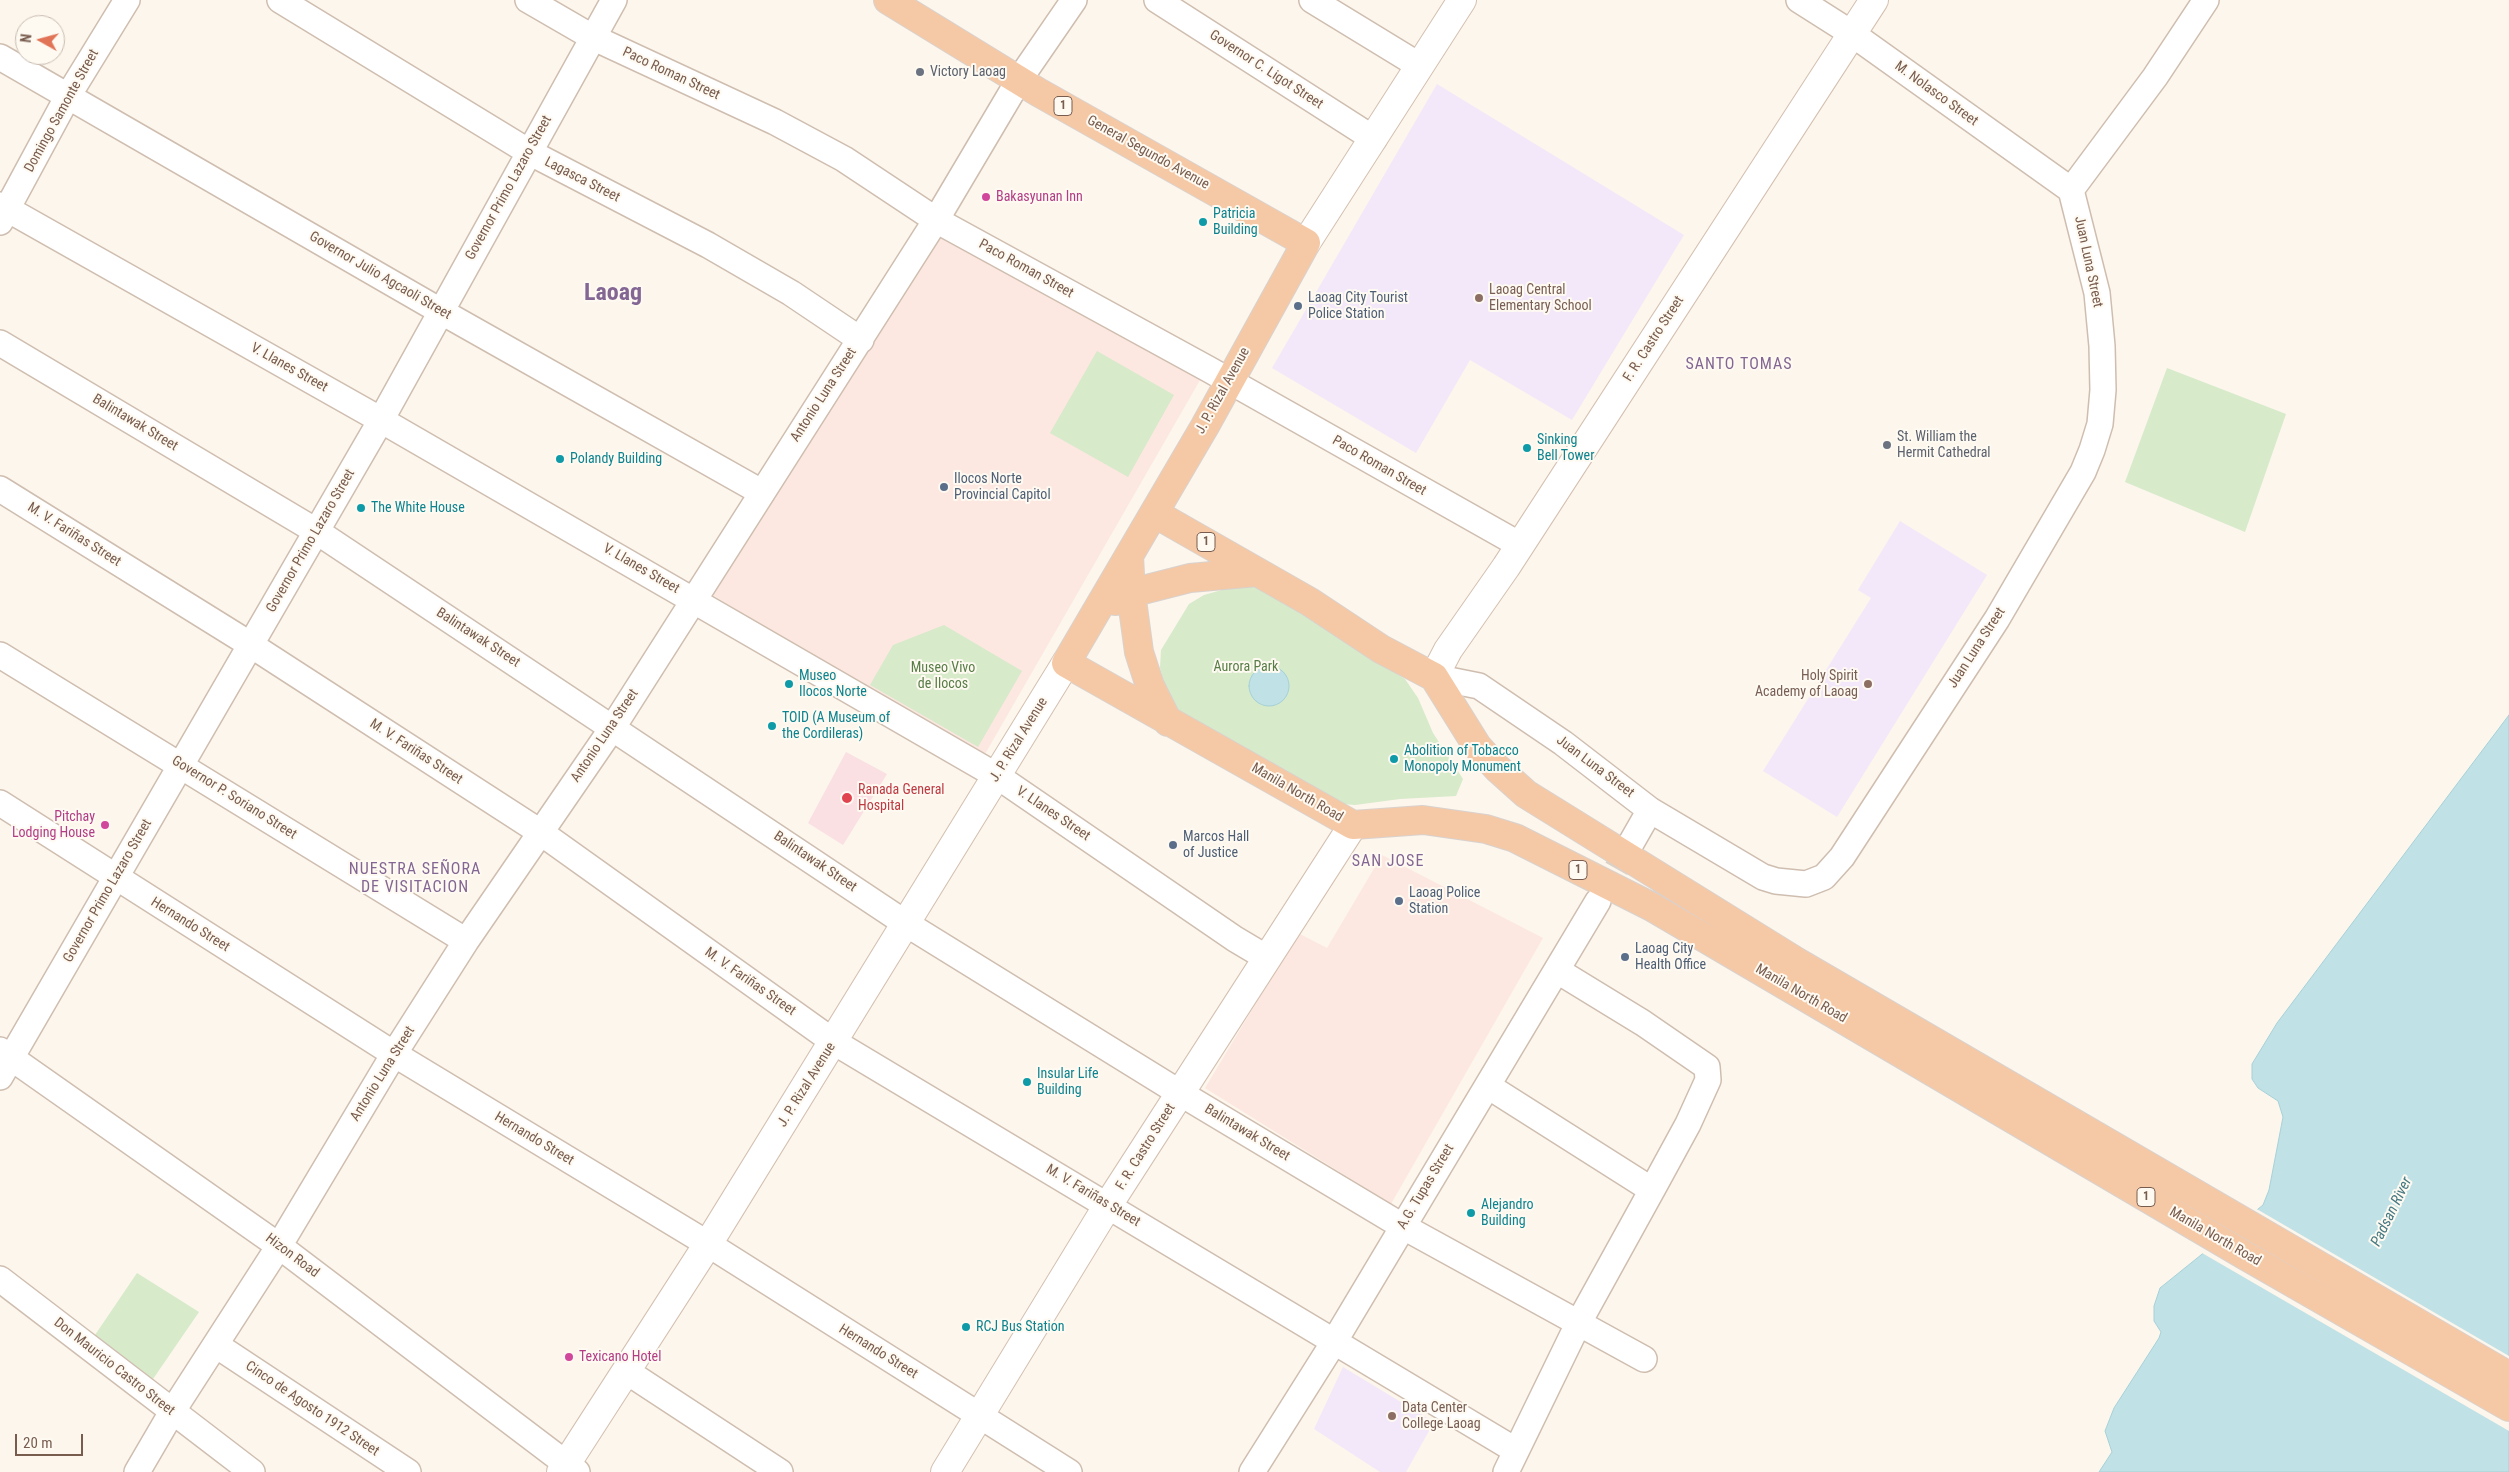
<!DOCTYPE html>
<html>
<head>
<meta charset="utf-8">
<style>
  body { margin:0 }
  #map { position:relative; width:2509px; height:1472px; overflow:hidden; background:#fcf6ec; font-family:"Roboto Condensed",sans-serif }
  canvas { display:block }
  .north { position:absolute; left:15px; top:15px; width:50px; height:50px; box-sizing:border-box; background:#fefaf2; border:1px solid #c8bbb0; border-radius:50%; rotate:277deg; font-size:14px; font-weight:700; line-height:20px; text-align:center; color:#785c4e }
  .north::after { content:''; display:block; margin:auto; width:18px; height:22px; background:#e17356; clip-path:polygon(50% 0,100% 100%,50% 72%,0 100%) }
  .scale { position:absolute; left:15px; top:1434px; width:68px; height:22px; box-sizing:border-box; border:2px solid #785c4e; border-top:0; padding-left:6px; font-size:15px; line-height:18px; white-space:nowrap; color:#785c4e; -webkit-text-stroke:4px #fefaf2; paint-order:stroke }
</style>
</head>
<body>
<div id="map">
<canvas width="2509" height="1472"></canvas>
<div class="north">N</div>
<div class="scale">20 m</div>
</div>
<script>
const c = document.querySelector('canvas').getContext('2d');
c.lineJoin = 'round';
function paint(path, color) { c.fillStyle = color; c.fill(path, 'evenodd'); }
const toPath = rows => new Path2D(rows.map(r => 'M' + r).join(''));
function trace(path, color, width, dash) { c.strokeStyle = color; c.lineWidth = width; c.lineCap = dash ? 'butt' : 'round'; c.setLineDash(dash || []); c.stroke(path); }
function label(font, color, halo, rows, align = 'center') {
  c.font = font + ' "Roboto Condensed",sans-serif'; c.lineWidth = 4; c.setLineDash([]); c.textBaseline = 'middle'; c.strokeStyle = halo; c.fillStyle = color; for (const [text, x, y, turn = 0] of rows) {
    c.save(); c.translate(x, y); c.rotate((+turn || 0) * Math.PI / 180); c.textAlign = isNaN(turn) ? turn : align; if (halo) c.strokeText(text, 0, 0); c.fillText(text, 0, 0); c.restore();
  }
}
paint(toPath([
  [937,222,1203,375,981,761,711,594],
  [1382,855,1543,938,1391,1204,1205,1088,1298,933,1327,948]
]), '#fce8e0');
paint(toPath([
  [1437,84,1684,235,1572,420,1470,360,1416,453,1272,368],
  [1900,521,1987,575,1837,817,1763,771,1871,598,1858,590],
  [1343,1367,1434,1422,1406,1472,1380,1472,1314,1429]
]), '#f3e8f9');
paint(toPath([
  [846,752,887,774,843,845,808,823]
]), '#fadfe3');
paint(toPath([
  [1097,351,1174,395,1128,477,1050,433],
  [2167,368,2286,414,2245,532,2125,482],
  [1243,584,1264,589,1405,679,1418,698,1433,733,1463,779,1456,796,1400,799,1355,805,1331,803,1177,715,1165,686,1160,668,1161,650,1189,604,1204,595],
  [944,625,1022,671,978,747,870,685,893,645],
  [137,1273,199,1312,153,1379,95,1335]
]), '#d7eaca');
const water = toPath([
  '1249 686a20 20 0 1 1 40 0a20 20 0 1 1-40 0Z',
  [2509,715,2509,1472,2099,1472,2112,1452,2105,1431,2114,1408,2159,1338,2161,1332,2154,1321,2154,1306,2160,1288,2263,1205,2269,1190,2283,1117,2278,1101,2258,1088,2252,1079,2252,1064,2277,1023,2509,715]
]);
paint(water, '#c0e1e6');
trace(water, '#a6d1d8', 1);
paint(toPath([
  [2255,1208,2509,1356,2509,1431,2202,1253]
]), '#fcf6ec');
trace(toPath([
  [1598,901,1626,852]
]), '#dbd0c4', 25, [25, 12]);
const minor = toPath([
  [280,0,529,152,708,245,791,293,861,340],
  [528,0,592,37,775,122,844,159,936,220,1210,370,1520,545],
  [1157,0,1374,139],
  [1312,0,1420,66],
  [1799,0,1851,33,2071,190],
  [0,57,442,312,761,492],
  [2071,190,2155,77,2206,0],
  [0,205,381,420,997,776,1235,939,1267,958],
  [0,222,68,96,127,0],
  [0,343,316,531,905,923,1180,1093,1402,1226,1644,1359],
  [0,489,251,645,540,832,834,1042,1515,1450],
  [0,655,466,941],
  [1434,677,1479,686,1563,743,1650,810,1763,877,1776,881,1806,884,1824,877,1842,857,1997,619,2083,472,2092,450,2100,424,2103,390,2102,346,2097,293,2071,190],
  [0,803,394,1054,708,1244,1069,1472],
  [1626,852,1650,810],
  [1558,971,1643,1023,1707,1067,1708,1080,1688,1124,1652,1190],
  [0,1050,279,1246,577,1472],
  [0,1077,381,420,614,0],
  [1488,1086,1652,1190,1578,1324,1506,1472],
  [0,1279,252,1472],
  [216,1345,408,1472],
  [626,1371,780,1472],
  [137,1472,172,1412,279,1246,394,1054,466,941,613,727,936,220,1019,80,1074,0],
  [1252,1472,1334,1342,1598,901]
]);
const secondary = toPath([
  [1306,243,1462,0],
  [1434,677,1448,650,1506,567,1874,0],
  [561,1472,708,1244,1066,663],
  [945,1472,1108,1205,1353,825]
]);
const trunk = toPath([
  [888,0,1038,92,1306,243,1205,426,1066,663,1353,825,1423,820,1486,829,1515,838,1652,907,2246,1256,2509,1407],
  [1154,513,1310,602,1381,649,1434,677,1477,746,1497,768,1526,794,1797,962,2509,1376],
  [1129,556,1131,593,1139,652,1150,686,1168,722],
  [1115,601,1131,593,1190,578,1257,572]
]);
trace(minor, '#cfbeb0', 28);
trace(secondary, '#d4c0b1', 30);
trace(trunk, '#d9d1cd', 30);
trace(minor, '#fff', 25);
trace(secondary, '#fff', 28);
trace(trunk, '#f6c9a6', 28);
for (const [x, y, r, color] of [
  [920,72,5,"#6b7280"],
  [986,197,5,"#d1479c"],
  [1203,222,5,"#0f9aa8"],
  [1479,298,5,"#8d6e63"],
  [1298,306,5,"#5c6f8a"],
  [1887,445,5,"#6b7280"],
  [1527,448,5,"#0f9aa8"],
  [560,459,5,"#0f9aa8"],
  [944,487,5,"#5c6f8a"],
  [361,508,5,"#0f9aa8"],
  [789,684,5,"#0f9aa8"],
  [1868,684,5,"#8d6e63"],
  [772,726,5,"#0f9aa8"],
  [1394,759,5,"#0f9aa8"],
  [847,798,6,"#e0444e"],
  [105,825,5,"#d1479c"],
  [1173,845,5,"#5c6f8a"],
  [1399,901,5,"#5c6f8a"],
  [1625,957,5,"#5c6f8a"],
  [1027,1082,5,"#0f9aa8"],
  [1471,1213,5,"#0f9aa8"],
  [966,1327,5,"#0f9aa8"],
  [569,1357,5,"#d1479c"],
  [1392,1416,5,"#8d6e63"]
]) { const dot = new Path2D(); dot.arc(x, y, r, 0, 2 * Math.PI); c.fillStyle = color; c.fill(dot); trace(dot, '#fefaf2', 2); }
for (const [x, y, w] of [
  [1063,106,18],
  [1206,542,18],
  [1578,870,18],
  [2146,1197,18]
]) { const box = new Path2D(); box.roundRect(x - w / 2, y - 9.5, w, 19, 4); c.fillStyle = '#fefaf2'; c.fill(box); trace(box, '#785c4e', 1); }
label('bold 12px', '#785c4e', null, [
  ["1",1063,106],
  ["1",1206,542],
  ["1",1578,870],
  ["1",2146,1197]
]);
label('14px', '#785c4e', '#fefaf2', [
  ["Governor C. Ligot Street",1266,70,33],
  ["Paco Roman Street",671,74,25],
  ["M. Nolasco Street",1936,94,36],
  ["Domingo Samonte Street",62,111,-61],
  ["General Segundo Avenue",1148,153,29],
  ["Lagasca Street",582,180,27],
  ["Governor Primo Lazaro Street",509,188,-61],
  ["Juan Luna Street",2088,262,78],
  ["Paco Roman Street",1026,269,29],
  ["Governor Julio Agcaoli Street",380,276,30],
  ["F. R. Castro Street",1654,339,-57],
  ["V. Llanes Street",289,368,29],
  ["J. P. Rizal Avenue",1223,391,-61],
  ["Antonio Luna Street",824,395,-57],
  ["Balintawak Street",135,423,31],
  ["Paco Roman Street",1379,466,30],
  ["M. V. Fariñas Street",74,535,32],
  ["Governor Primo Lazaro Street",311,541,-60],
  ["V. Llanes Street",641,569,30],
  ["Balintawak Street",478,638,33],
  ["Juan Luna Street",1977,648,-57],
  ["Antonio Luna Street",605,736,-56],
  ["J. P. Rizal Avenue",1019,740,-58],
  ["M. V. Fariñas Street",416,752,33],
  ["Juan Luna Street",1595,767,37],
  ["Manila North Road",1297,793,30],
  ["Governor P. Soriano Street",234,798,32],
  ["V. Llanes Street",1053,814,34],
  ["Balintawak Street",815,862,34],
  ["Governor Primo Lazaro Street",108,891,-60],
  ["Hernando Street",190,925,32],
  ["M. V. Fariñas Street",750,982,35],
  ["Manila North Road",1801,994,30],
  ["Antonio Luna Street",383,1074,-58],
  ["J. P. Rizal Avenue",807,1085,-58],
  ["Balintawak Street",1247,1133,31],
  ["Hernando Street",534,1139,31],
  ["F. R. Castro Street",1146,1147,-58],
  ["A.G. Tupas Street",1426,1187,-59],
  ["M. V. Fariñas Street",1093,1196,31],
  ["Manila North Road",2215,1237,30],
  ["Hizon Road",292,1256,37],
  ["Hernando Street",878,1352,32],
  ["Don Mauricio Castro Street",114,1367,38],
  ["Cinco de Agosto 1912 Street",312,1409,34]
]);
label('14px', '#5b616d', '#fefaf2', [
  ["Victory Laoag",930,72],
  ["St. William the",1897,437],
  ["Hermit Cathedral",1897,453]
], 'left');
label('14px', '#b23c85', '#fefaf2', [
  ["Bakasyunan Inn",996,197],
  ["Pitchay",95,817,"right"],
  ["Lodging House",95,833,"right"],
  ["Texicano Hotel",579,1357]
], 'left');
label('14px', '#0d838f', '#fefaf2', [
  ["Patricia",1213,214],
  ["Building",1213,230],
  ["Sinking",1537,440],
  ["Bell Tower",1537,456],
  ["Polandy Building",570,459],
  ["The White House",371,508],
  ["Museo",799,676],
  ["Ilocos Norte",799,692],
  ["TOID (A Museum of",782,718],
  ["the Cordileras)",782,734],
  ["Abolition of Tobacco",1404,751],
  ["Monopoly Monument",1404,767],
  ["Insular Life",1037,1074],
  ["Building",1037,1090],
  ["Alejandro",1481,1205],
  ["Building",1481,1221],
  ["RCJ Bus Station",976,1327]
], 'left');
label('14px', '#785e54', '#fefaf2', [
  ["Laoag Central",1489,290],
  ["Elementary School",1489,306],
  ["Holy Spirit",1858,676,"right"],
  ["Academy of Laoag",1858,692,"right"],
  ["Data Center",1402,1408],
  ["College Laoag",1402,1424]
], 'left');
label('14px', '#4e5e75', '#fefaf2', [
  ["Laoag City Tourist",1308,298],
  ["Police Station",1308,314],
  ["Ilocos Norte",954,479],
  ["Provincial Capitol",954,495],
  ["Marcos Hall",1183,837],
  ["of Justice",1183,853],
  ["Laoag Police",1409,893],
  ["Station",1409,909],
  ["Laoag City",1635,949],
  ["Health Office",1635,965]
], 'left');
label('14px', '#577d46', '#fefaf2', [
  ["Aurora Park",1246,667],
  ["Museo Vivo",943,668],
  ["de Ilocos",943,684]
]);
label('14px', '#be3a42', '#fefaf2', [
  ["Ranada General",858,790],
  ["Hospital",858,806]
], 'left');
label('italic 15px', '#457983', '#fefaf2', [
  ["Padsan River",2392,1212,-64]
]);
c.letterSpacing = '1px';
label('16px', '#836693', '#fefaf2', [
  ["SANTO TOMAS",1739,365],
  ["SAN JOSE",1388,862],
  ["NUESTRA SEÑORA",415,870],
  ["DE VISITACION",415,888]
]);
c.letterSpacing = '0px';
label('bold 24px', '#836693', '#fefaf2', [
  ["Laoag",613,294]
]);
</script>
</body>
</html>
